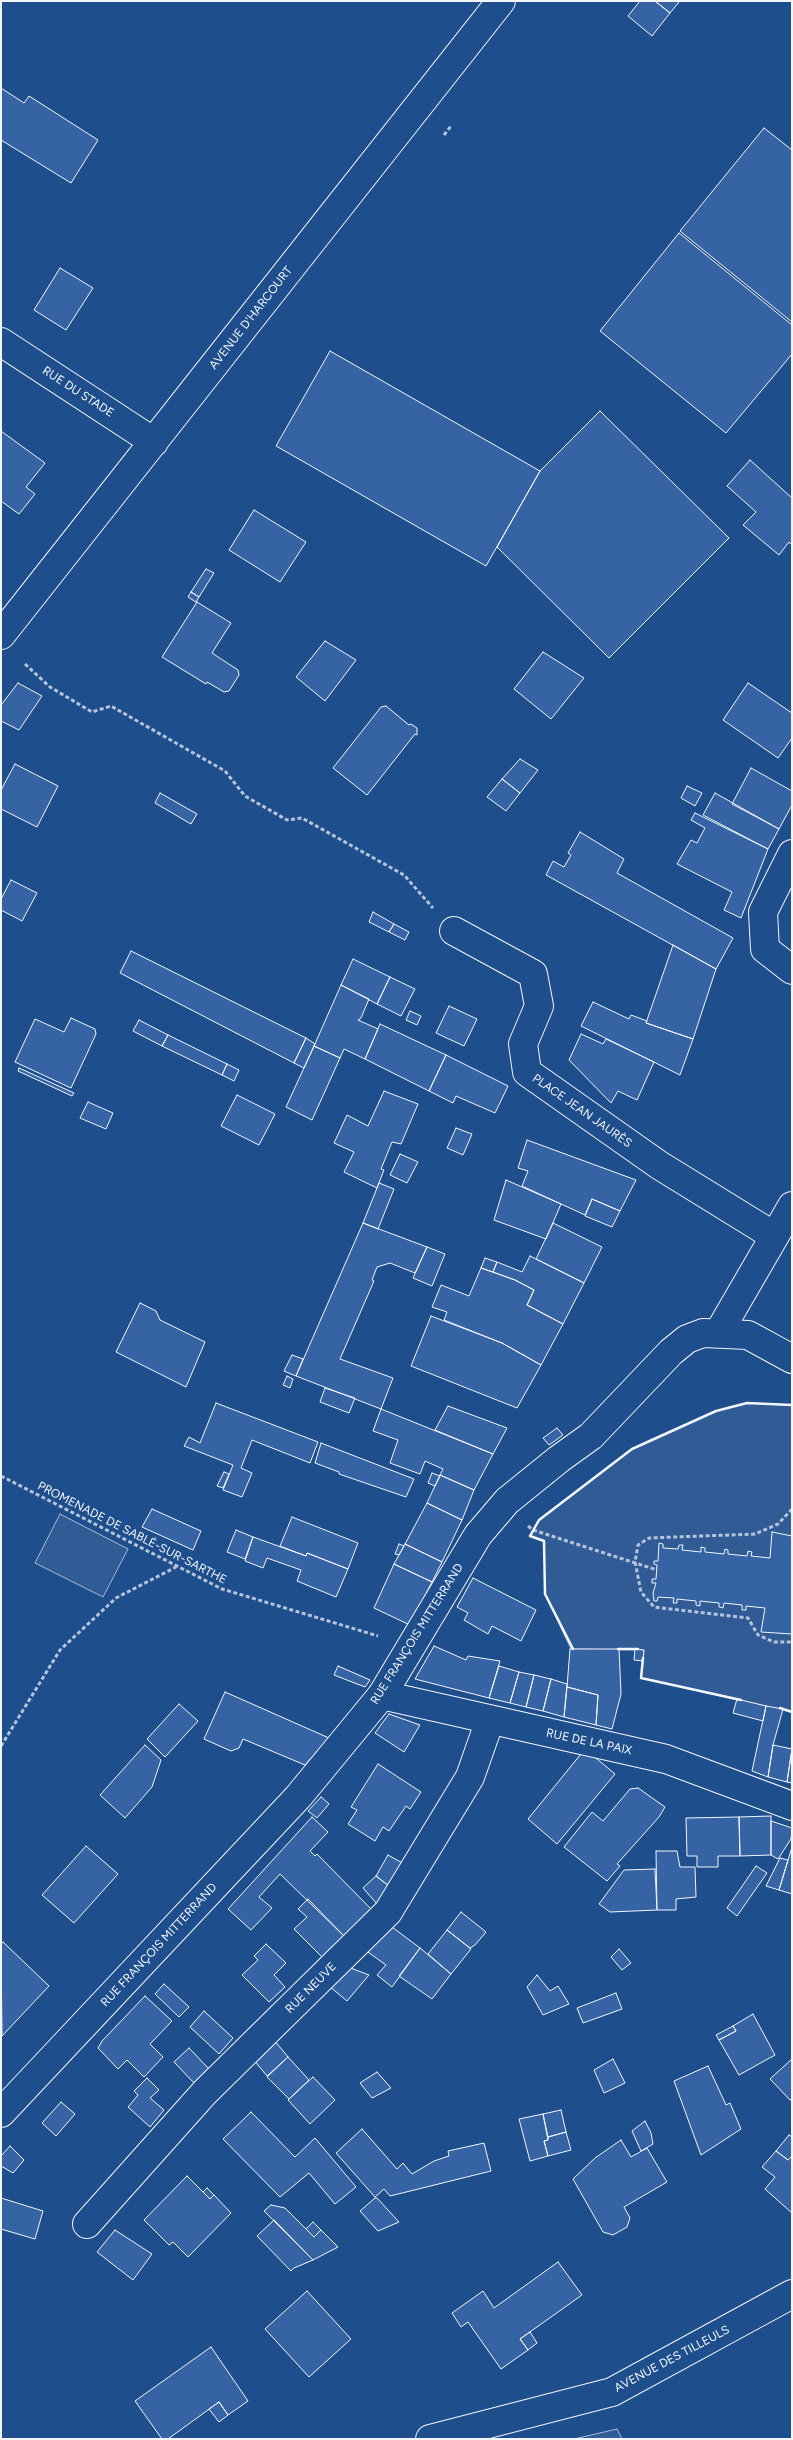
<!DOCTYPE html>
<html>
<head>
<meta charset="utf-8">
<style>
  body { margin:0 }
  #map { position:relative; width:793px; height:2440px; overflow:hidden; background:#1f4e8c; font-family:Figtree,sans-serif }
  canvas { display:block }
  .frame { position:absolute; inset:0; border:2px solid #f2f6ff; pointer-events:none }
</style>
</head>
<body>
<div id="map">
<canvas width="793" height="2440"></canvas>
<div class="frame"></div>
</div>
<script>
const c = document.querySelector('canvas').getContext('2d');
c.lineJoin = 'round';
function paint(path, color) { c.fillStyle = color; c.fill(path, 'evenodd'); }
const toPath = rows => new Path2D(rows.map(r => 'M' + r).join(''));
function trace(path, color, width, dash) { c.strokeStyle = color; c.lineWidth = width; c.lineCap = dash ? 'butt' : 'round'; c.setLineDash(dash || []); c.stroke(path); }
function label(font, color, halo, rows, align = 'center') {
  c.font = font + ' Figtree,sans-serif'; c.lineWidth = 4; c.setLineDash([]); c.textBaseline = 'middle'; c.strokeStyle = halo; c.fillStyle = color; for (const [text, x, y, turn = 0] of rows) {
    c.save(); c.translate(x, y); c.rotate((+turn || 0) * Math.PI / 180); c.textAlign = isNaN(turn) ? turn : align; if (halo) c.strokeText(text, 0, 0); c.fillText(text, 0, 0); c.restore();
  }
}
const green = toPath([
  [747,1403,792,1405,792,1712,641,1678,644,1650,571,1649,545,1594,544,1541,530,1536,539,1520,632,1449,716,1411,747,1403],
  [60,1514,128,1549,103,1597,35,1563,60,1514],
  [617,2429,622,2439,574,2439,617,2429]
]);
paint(green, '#305b95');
trace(green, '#a8bbd7', 1);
const building = toPath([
  [640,1,655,1,670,13,652,36,628,16,640,1],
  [655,1,678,1,679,2,670,13,655,1],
  [1,88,24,103,29,96,98,140,71,183,1,140,1,88],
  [764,128,792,150,792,322,680,231,764,128],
  [679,233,792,325,792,354,726,433,600,331,679,233],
  [60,268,93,288,66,330,34,310,60,268],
  [330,351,540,471,486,566,276,446,330,351],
  [600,411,729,538,609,658,497,547,540,471,600,411],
  [1,431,45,463,26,487,35,494,19,514,1,501,1,431],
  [750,460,792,498,792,545,789,542,779,555,743,525,756,512,727,486,750,460],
  [254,510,306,542,280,582,229,550,254,510],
  [206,569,214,573,199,597,191,592,206,569],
  [191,592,199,597,196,602,188,597,191,592],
  [197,602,231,623,212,653,238,670,239,675,229,691,224,692,207,682,206,684,162,657,197,602],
  [325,641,356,660,325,701,296,677,325,641],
  [543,652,584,678,551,719,514,689,543,652],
  [18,683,42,696,19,730,1,721,1,705,18,683],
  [748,683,792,713,792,738,778,758,723,720,748,683],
  [386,706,409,725,411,724,417,728,417,735,415,734,367,795,333,768,381,707,386,706],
  [520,759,538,770,520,793,502,779,520,759],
  [15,764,58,786,37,827,1,809,1,790,15,764],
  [751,768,792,791,792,805,779,829,732,804,751,768],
  [502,779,520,793,506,811,487,797,502,779],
  [687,786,702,793,695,806,681,798,687,786],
  [160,793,197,814,191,824,155,803,160,793],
  [715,793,779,829,768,849,703,815,715,793],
  [695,813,768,849,741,918,724,910,732,892,677,864,691,840,697,843,705,828,691,820,695,813],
  [580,832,624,859,617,873,733,938,716,969,546,875,553,861,564,867,571,855,568,853,580,832],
  [11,880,37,893,22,921,1,910,1,899,11,880],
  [373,912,394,924,389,932,369,922,373,912],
  [394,924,409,932,405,940,389,932,394,924],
  [673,945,716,969,693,1039,646,1023,673,945],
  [131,951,306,1038,294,1063,120,973,131,951],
  [353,959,390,977,377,1004,341,985,353,959],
  [390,977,415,989,401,1016,377,1004,390,977],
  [341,985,369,999,361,1018,358,1020,378,1029,365,1059,344,1049,340,1058,314,1046,341,985],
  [593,1002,629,1019,631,1015,647,1021,646,1023,693,1039,680,1075,581,1026,593,1002],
  [449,1006,477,1019,464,1046,436,1033,449,1006],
  [410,1011,421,1016,417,1025,406,1020,410,1011],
  [71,1018,95,1029,96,1034,71,1088,15,1062,35,1019,64,1032,71,1018],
  [139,1020,168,1035,162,1046,133,1031,139,1020],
  [380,1024,446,1055,429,1091,365,1059,380,1024],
  [581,1034,603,1044,606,1039,654,1062,637,1100,618,1091,611,1103,569,1060,581,1034],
  [168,1035,227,1064,222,1075,162,1046,168,1035],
  [306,1038,315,1044,304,1068,294,1063,306,1038],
  [314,1046,340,1058,312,1120,286,1107,314,1046],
  [446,1055,508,1086,495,1113,456,1096,453,1103,429,1091,446,1055],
  [227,1064,239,1070,234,1081,222,1075,227,1064],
  [19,1068,74,1093,72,1096,18,1071,19,1068],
  [384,1091,418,1104,401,1144,392,1142,381,1169,384,1170,377,1188,344,1172,354,1152,334,1143,347,1115,368,1126,384,1091],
  [237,1095,275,1114,259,1145,221,1126,237,1095],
  [88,1102,113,1113,106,1129,80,1118,88,1102],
  [456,1128,472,1134,463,1155,447,1148,456,1128],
  [527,1140,636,1180,620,1211,592,1199,585,1215,522,1186,528,1171,518,1168,527,1140],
  [400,1154,418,1162,407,1183,390,1175,400,1154],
  [506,1180,561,1204,546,1239,494,1220,506,1180],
  [379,1183,394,1189,378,1229,363,1223,379,1183],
  [592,1199,620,1211,612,1227,585,1216,592,1199],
  [363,1223,427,1247,415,1273,390,1263,377,1267,372,1280,374,1281,340,1359,393,1378,381,1409,296,1376,363,1223],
  [553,1223,602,1247,584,1283,536,1259,553,1223],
  [427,1247,445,1254,432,1286,413,1278,427,1247],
  [530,1256,584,1283,563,1324,527,1305,534,1290,515,1280,493,1272,497,1262,522,1272,530,1256],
  [485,1258,497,1262,493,1272,481,1268,485,1258],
  [481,1268,515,1280,534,1290,527,1305,563,1324,541,1365,502,1343,444,1320,447,1312,432,1307,441,1285,469,1296,481,1268],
  [140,1303,156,1311,160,1320,205,1342,186,1387,116,1352,140,1303],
  [431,1316,502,1343,541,1365,517,1408,411,1366,431,1316],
  [292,1355,303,1359,296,1376,284,1371,292,1355],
  [287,1376,293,1379,290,1388,283,1385,287,1376],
  [325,1388,355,1398,349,1413,320,1402,325,1388],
  [216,1403,318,1442,310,1463,252,1440,241,1468,252,1473,242,1497,223,1490,233,1465,184,1446,189,1437,200,1443,216,1403],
  [448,1406,507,1428,493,1454,435,1430,448,1406],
  [381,1409,493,1454,474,1490,440,1475,443,1469,425,1461,420,1474,390,1463,398,1440,373,1431,381,1409],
  [557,1428,563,1435,549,1445,543,1438,557,1428],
  [321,1443,414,1479,406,1497,339,1474,339,1472,315,1463,321,1443],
  [224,1472,229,1474,223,1488,217,1486,224,1472],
  [432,1473,440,1476,435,1486,428,1483,432,1473],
  [440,1475,474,1490,462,1520,427,1503,440,1475],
  [427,1503,462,1520,442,1562,405,1544,427,1503],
  [152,1509,201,1531,193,1550,142,1527,152,1509],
  [292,1517,358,1543,348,1569,307,1553,306,1556,280,1546,292,1517],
  [236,1530,253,1537,245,1559,227,1552,236,1530],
  [772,1532,792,1536,792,1634,761,1632,765,1608,746,1606,746,1610,742,1610,742,1605,724,1603,723,1608,719,1607,719,1603,700,1601,700,1606,696,1605,696,1601,677,1599,677,1603,673,1603,674,1598,658,1597,657,1601,654,1601,653,1593,656,1583,652,1583,652,1579,656,1579,657,1565,654,1564,654,1561,658,1561,659,1543,663,1544,663,1548,678,1549,679,1545,683,1545,682,1550,701,1552,701,1547,705,1548,705,1552,724,1554,725,1549,728,1550,728,1554,747,1556,748,1551,752,1552,751,1556,770,1558,772,1532],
  [253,1537,306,1556,307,1553,348,1569,336,1597,297,1581,301,1570,267,1558,263,1568,245,1561,253,1537],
  [399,1544,404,1546,399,1555,395,1554,399,1544],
  [405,1544,442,1562,432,1582,394,1564,405,1544],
  [394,1564,432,1582,410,1625,374,1608,394,1564],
  [473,1578,536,1610,521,1641,492,1626,488,1634,464,1620,468,1613,457,1607,473,1578],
  [434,1646,466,1660,468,1656,500,1661,489,1698,415,1679,434,1646],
  [570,1649,619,1649,621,1694,612,1729,596,1725,598,1695,567,1687,570,1649],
  [635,1649,644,1650,643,1661,634,1660,635,1649],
  [338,1666,370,1680,365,1687,334,1675,338,1666],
  [499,1666,519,1672,510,1703,489,1698,499,1666],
  [519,1672,534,1675,526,1707,510,1703,519,1672],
  [534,1675,551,1679,543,1711,526,1707,534,1675],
  [551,1679,567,1684,564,1717,543,1711,551,1679],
  [567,1687,598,1695,596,1725,564,1717,567,1687],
  [225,1692,329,1738,305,1765,243,1739,239,1748,231,1751,204,1739,225,1692],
  [737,1699,766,1706,763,1721,733,1713,737,1699],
  [179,1704,198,1721,165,1757,147,1739,179,1704],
  [766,1706,783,1709,773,1745,768,1777,752,1771,766,1706],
  [389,1714,420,1725,404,1752,375,1733,389,1714],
  [145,1745,161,1760,152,1787,125,1818,100,1795,145,1745],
  [773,1745,792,1749,787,1782,768,1777,773,1745],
  [585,1749,615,1774,557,1844,528,1819,585,1749],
  [792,1749,792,1783,787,1782,792,1749],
  [378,1764,421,1792,410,1809,406,1806,389,1831,383,1827,375,1841,348,1824,357,1810,351,1807,378,1764],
  [638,1788,665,1807,659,1817,617,1864,620,1866,607,1881,564,1847,592,1812,603,1821,630,1789,638,1788],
  [321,1797,329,1804,317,1818,308,1811,321,1797],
  [771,1816,771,1855,740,1856,739,1817,771,1816],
  [312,1817,328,1832,310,1851,315,1856,317,1854,373,1911,346,1938,280,1874,259,1897,272,1908,251,1930,228,1909,312,1817],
  [739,1817,740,1856,718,1856,718,1867,697,1867,697,1856,687,1856,686,1818,739,1817],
  [771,1821,792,1828,791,1839,778,1859,771,1855,771,1821],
  [86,1846,118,1874,74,1923,42,1895,86,1846],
  [792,1847,792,1894,779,1890,792,1847],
  [656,1851,677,1851,680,1867,695,1867,696,1897,676,1899,676,1910,657,1910,656,1851],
  [388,1855,406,1865,393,1889,376,1876,388,1855],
  [780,1858,788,1860,779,1890,766,1886,780,1858],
  [756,1866,767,1873,737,1916,727,1908,756,1866],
  [655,1869,657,1910,610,1912,599,1904,624,1870,655,1869],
  [376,1876,393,1889,378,1905,363,1888,376,1876],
  [308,1899,346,1938,324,1959,294,1929,307,1917,298,1909,308,1899],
  [461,1912,486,1932,475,1945,470,1948,447,1930,461,1912],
  [388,1924,420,1948,392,1987,377,1975,386,1965,365,1950,388,1924],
  [447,1930,471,1949,451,1974,428,1954,447,1930],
  [3,1942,49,1986,2,2036,1,1944,3,1942],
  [266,1944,286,1963,274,1975,285,1987,269,2002,242,1975,258,1960,254,1956,266,1944],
  [420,1948,451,1974,432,1999,399,1976,420,1948],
  [619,1949,631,1963,622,1970,611,1957,619,1949],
  [348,1967,369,1975,347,2001,329,1986,348,1967],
  [537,1975,550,1991,558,1986,569,2004,543,2015,527,1987,537,1975],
  [164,1984,189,2007,179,2017,155,1994,164,1984],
  [616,1993,622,2009,583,2023,577,2008,616,1993],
  [145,1996,172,2021,150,2044,163,2057,144,2077,127,2060,118,2069,98,2048,102,2041,145,1996],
  [204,2011,233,2038,219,2054,190,2027,204,2011],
  [753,2014,775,2055,739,2075,719,2040,736,2031,733,2026,753,2014],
  [733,2026,736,2031,719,2040,716,2035,733,2026],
  [274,2040,288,2057,267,2076,253,2059,274,2040],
  [189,2048,209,2069,194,2083,174,2062,189,2048],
  [288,2057,309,2080,289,2099,267,2077,288,2057],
  [613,2059,625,2083,604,2093,594,2070,613,2059],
  [792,2059,792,2099,790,2100,770,2079,792,2059],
  [708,2066,726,2105,730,2103,741,2129,701,2155,674,2081,708,2066],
  [377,2072,391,2088,372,2098,360,2083,377,2072],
  [313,2077,335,2100,310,2124,288,2100,313,2077],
  [147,2078,159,2090,150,2098,164,2110,150,2127,128,2107,138,2095,134,2091,147,2078],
  [61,2102,75,2114,56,2136,42,2123,61,2102],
  [561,2110,566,2132,548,2137,543,2114,561,2110],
  [251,2112,295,2157,315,2138,356,2187,335,2204,309,2173,280,2197,223,2139,251,2112],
  [543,2114,548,2140,544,2141,548,2156,530,2161,519,2119,543,2114],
  [645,2121,651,2133,653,2144,641,2151,632,2131,645,2121],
  [362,2129,397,2169,403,2163,412,2174,434,2161,449,2156,448,2151,484,2143,491,2171,390,2196,384,2189,375,2197,336,2153,362,2129],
  [566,2132,571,2150,548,2156,544,2141,548,2140,548,2137,566,2132],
  [789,2135,792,2137,792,2156,788,2160,776,2151,789,2135],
  [621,2140,631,2157,647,2148,667,2182,624,2207,630,2218,627,2227,613,2235,603,2232,573,2179,595,2158,621,2140],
  [10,2146,24,2160,13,2173,1,2166,1,2156,10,2146],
  [776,2151,788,2160,792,2156,792,2213,765,2189,775,2177,762,2167,776,2151],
  [187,2176,210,2199,214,2195,231,2213,188,2257,173,2242,169,2245,144,2220,187,2176],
  [207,2188,214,2195,210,2199,203,2192,207,2188],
  [1,2198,43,2211,35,2239,1,2229,1,2198],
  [375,2198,377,2198,399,2222,378,2231,360,2211,375,2198],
  [271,2205,285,2208,314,2237,321,2230,338,2247,313,2260,264,2211,271,2205],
  [274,2220,313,2260,294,2268,291,2271,257,2236,274,2220],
  [313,2222,321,2230,314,2237,306,2229,313,2222],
  [115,2230,152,2254,133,2280,97,2252,115,2230],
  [558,2262,582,2295,520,2339,528,2350,501,2369,468,2322,461,2327,452,2313,483,2291,494,2308,558,2262],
  [307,2291,351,2339,309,2377,265,2329,307,2291],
  [530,2332,537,2343,528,2350,520,2339,530,2332],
  [211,2347,248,2401,228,2415,219,2402,168,2439,162,2439,135,2401,211,2347],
  [219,2402,228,2415,219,2422,209,2409,219,2402]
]);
paint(building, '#3563a3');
trace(building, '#f2f6ff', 1);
const street = toPath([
  [1,342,154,442],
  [792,854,763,912,765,949,792,970],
  [454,931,533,974,539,1006,523,1044,527,1072,659,1165,774,1236],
  [719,1332,792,1206],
  [382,1695,666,1759,792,1806],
  [87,2224,205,2092,388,1912,470,1777,490,1720],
  [430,2439,612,2392,792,2294]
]);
const secondary = toPath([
  [1,635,501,1],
  [1,2113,298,1797,382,1695,478,1535,507,1501,559,1459,591,1436,671,1352,687,1339,703,1333,748,1335,792,1359]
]);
trace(street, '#f2f6ff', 30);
trace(secondary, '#f2f6ff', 30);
trace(toPath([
  [444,135,451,126],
  [25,664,50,687,92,712,111,706,225,771,245,796,287,820,302,818,404,875,433,908],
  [1,1476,222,1589,378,1636],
  [792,1509,778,1524,755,1534,649,1538,638,1545,635,1562,641,1592,654,1607,748,1618,758,1635,774,1642,792,1642],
  [528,1526,533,1530,657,1570],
  [1,1746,60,1650,116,1598,176,1567]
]), '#b3c4dc', 3, [4, 2.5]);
trace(street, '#1f4e8c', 28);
trace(secondary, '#1f4e8c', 28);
trace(toPath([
  [573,1649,545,1594,544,1541,530,1536,539,1520,632,1449,716,1411,747,1403,792,1405],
  [618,1649,638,1649],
  [643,1658,641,1678,741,1700],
  [780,1708,792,1712]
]), '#f2f6ff', 2.5);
label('12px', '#f2f6ff', '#1f4e8c', [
  ["AVENUE D'HARCOURT",251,318,-52],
  ["RUE DU STADE",78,392,33],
  ["PLACE JEAN JAURÈS",582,1111,35],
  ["PROMENADE DE SABLÉ-SUR-SARTHE",132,1533,27],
  ["RUE FRANÇOIS MITTERRAND",417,1634,-58],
  ["RUE DE LA PAIX",589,1742,12],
  ["RUE FRANÇOIS MITTERRAND",159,1945,-47],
  ["RUE NEUVE",311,1988,-45],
  ["AVENUE DES TILLEULS",672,2359,-28]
]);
</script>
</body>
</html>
